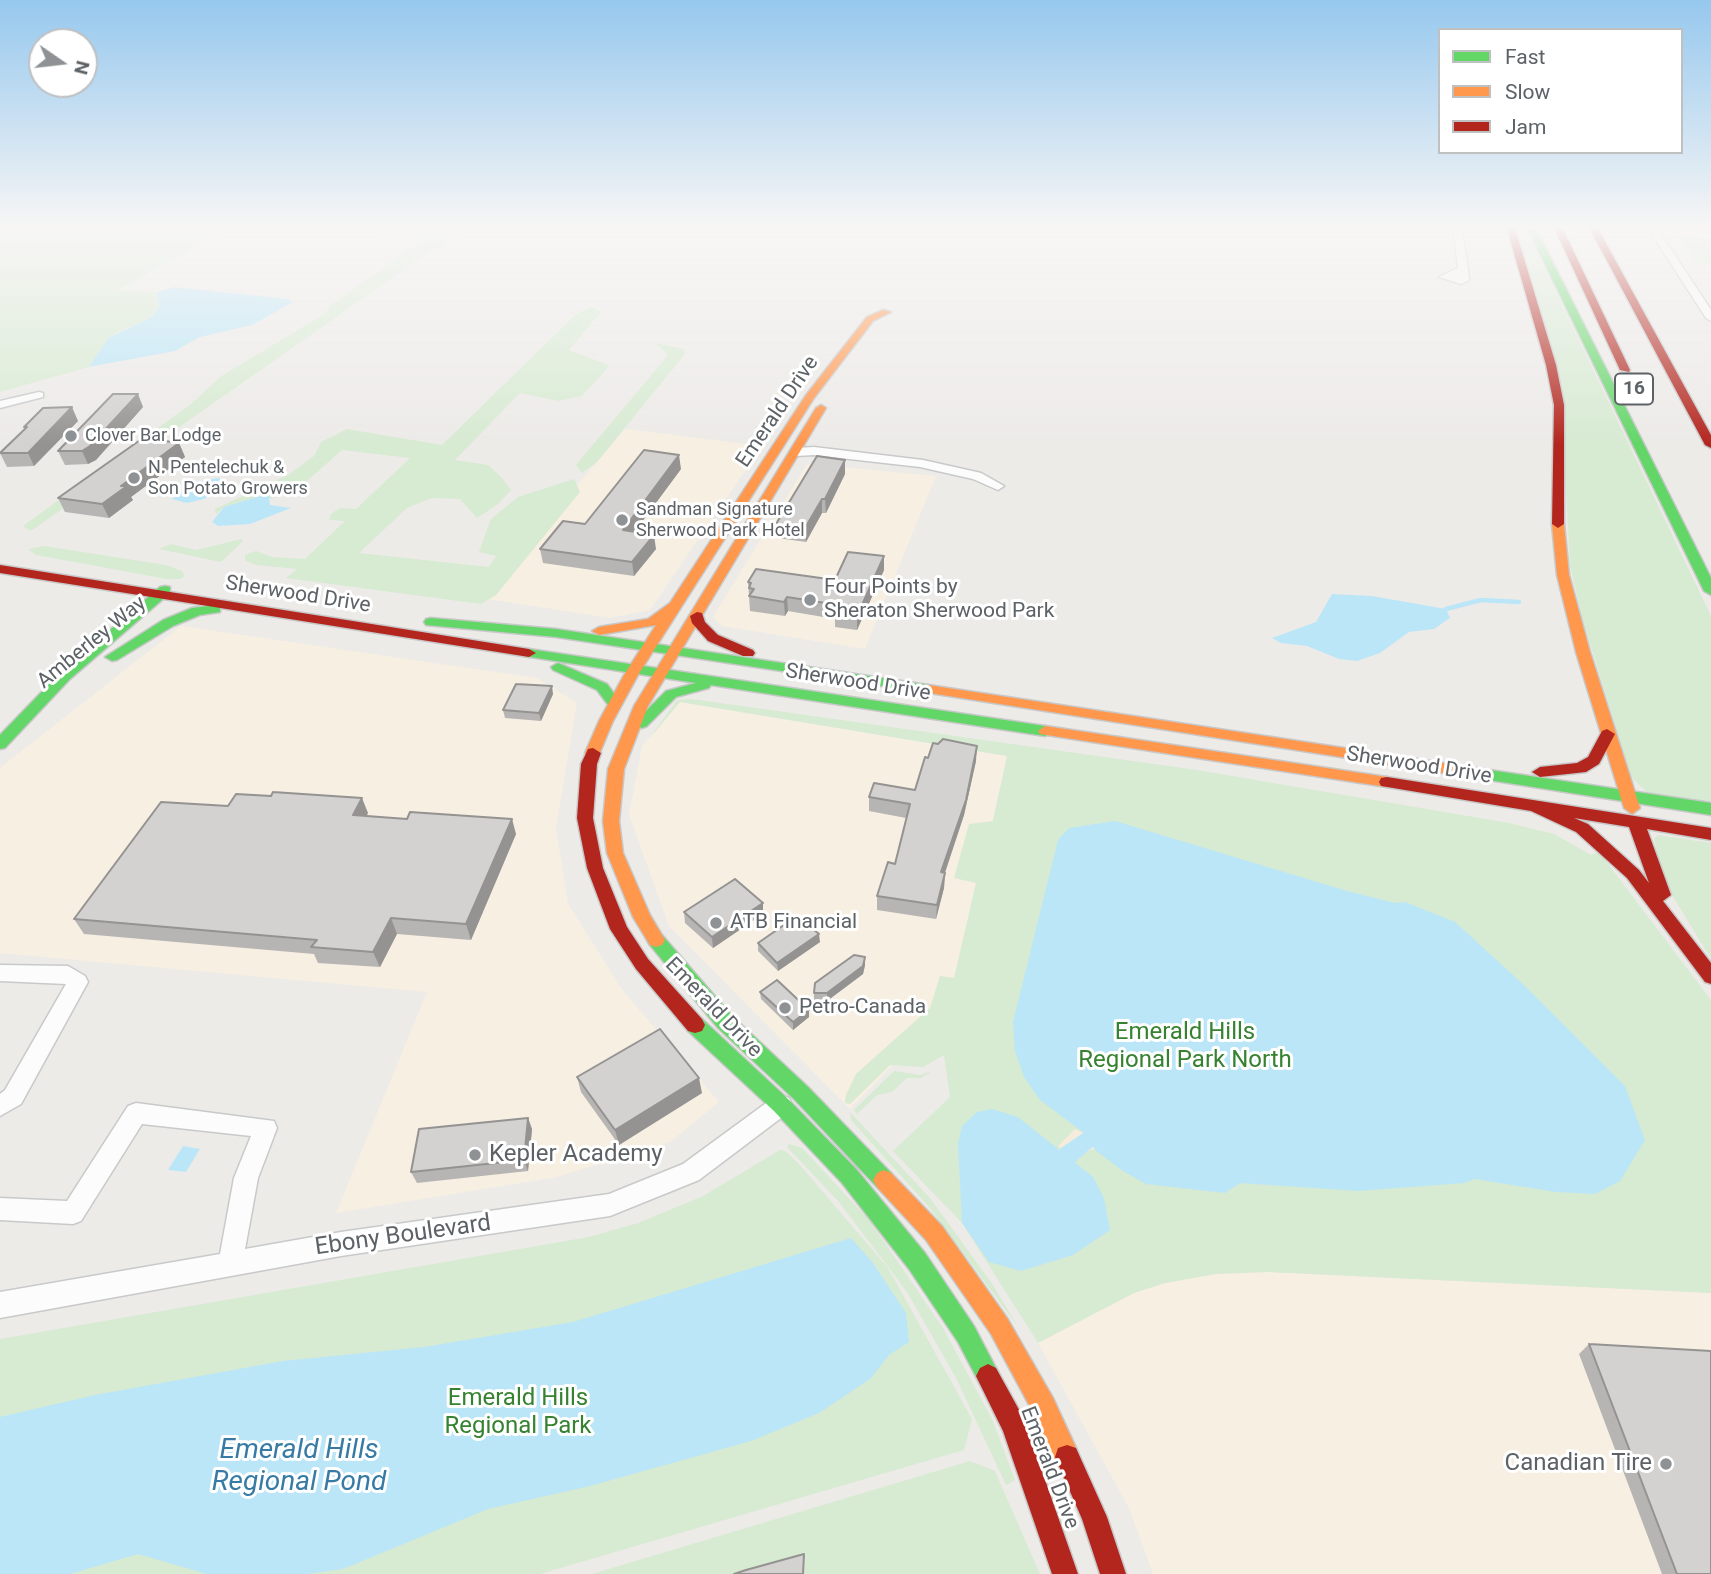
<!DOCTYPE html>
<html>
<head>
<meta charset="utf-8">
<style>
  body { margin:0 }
  #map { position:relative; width:1711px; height:1574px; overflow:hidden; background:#edebe8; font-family:Roboto,sans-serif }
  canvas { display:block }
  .legend { position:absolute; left:1438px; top:28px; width:245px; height:126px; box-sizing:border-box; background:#fff; border:2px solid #bec0c2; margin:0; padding:9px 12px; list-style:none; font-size:21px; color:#5c6266 }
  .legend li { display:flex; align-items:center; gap:14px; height:35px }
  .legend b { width:35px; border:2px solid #bec0c2 }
  .north { position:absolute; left:28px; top:28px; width:70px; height:70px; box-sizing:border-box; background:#fff; border:2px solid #bec0c2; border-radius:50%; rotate:104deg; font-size:19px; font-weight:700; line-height:28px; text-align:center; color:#5c6266 }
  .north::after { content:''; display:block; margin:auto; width:24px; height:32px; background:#8f9294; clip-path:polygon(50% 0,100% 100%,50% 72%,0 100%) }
</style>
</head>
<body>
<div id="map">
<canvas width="1711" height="1574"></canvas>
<ul class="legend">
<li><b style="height:9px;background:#63d668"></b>Fast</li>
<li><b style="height:9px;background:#ff974d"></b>Slow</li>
<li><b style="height:9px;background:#b3261e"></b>Jam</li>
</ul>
<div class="north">N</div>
</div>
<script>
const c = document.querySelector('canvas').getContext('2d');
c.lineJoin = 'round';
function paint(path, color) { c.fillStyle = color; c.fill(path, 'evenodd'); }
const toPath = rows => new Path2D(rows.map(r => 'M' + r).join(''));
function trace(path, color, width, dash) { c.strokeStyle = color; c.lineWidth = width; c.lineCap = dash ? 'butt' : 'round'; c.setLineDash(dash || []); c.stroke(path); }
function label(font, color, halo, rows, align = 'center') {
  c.font = font + ' Roboto,sans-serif'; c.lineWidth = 6; c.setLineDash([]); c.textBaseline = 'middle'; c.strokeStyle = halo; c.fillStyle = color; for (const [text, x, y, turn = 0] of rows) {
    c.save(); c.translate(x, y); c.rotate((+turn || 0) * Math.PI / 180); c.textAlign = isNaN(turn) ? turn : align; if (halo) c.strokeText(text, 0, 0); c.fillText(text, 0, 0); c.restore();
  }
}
paint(toPath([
  [625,429,762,446,650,610,610,618,482,598],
  [807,464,936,476,865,649,722,626,713,617],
  [181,626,537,678,577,703,556,828,568,904,623,991,719,1102,670,1142,557,1177,336,1213,427,992,0,953,0,768],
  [680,702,1007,756,959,972,962,993,850,1109,669,926,629,815,642,746],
  [1268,1272,1711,1293,1711,1574,1153,1574,1129,1508,1038,1343,1134,1293,1165,1283,1216,1274]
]), '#f7efe1');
paint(toPath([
  [0,225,235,225,119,290,157,292,159,307,152,317,114,334,89,367,0,392],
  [351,225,498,225,469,231,422,257,31,531,23,526,191,404,220,377,326,313,330,306,418,243,416,237,357,229],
  [1516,225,1524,225,1711,616,1711,802,1649,794,1631,777,1581,614,1570,565,1563,434],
  [1678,235,1711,238,1711,265,1697,264],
  [592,307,601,312,569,350,609,365,600,377,581,396,558,401,520,393,455,460,488,465,502,478,511,490,498,504,477,518,460,499,432,498,407,508,359,553,489,567,496,556,479,552,491,519,518,497,574,479,580,492,496,595,481,604,286,578,297,569,256,565,245,560,245,555,256,551,272,557,305,559,345,521,329,520,331,514,340,508,356,509,410,458,342,450,307,481,271,499,264,495,224,507,216,514,215,509,288,475,314,456,321,442,347,429,442,445,575,315],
  [655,343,684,349,685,354,597,462,582,473,576,465,668,355],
  [242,539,243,541,221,562,159,549,171,544,196,550],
  [44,546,166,565,182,571,185,576,180,579,167,579,36,555,28,549],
  [692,699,1197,770,1509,823,1554,834,1591,855,1599,852,1711,1000,1711,1293,1268,1272,1216,1274,1165,1283,1134,1293,1038,1343,962,1223,893,1151,950,1097,944,1055,923,1067,890,1065,850,1104,845,1103,846,1095,856,1074,930,1008,940,976,954,978,976,883,954,878,969,824,993,821,1007,756,680,702,649,739,677,700],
  [1658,835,1711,843,1711,959,1663,880,1654,839],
  [894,1071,920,1075,932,1071,921,1078,907,1078,892,1092,877,1095,857,1114,854,1110],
  [850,1112,930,1198,993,1285,1018,1327,929,1207,851,1120],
  [789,1144,802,1148,870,1221,943,1328,992,1419,1015,1480,1006,1485,956,1378,907,1292,839,1202,787,1147],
  [780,1150,784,1150,799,1164,888,1268,972,1419,964,1450,540,1574,0,1574,0,1339,589,1237,638,1223,703,1196],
  [970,1461,995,1471,1040,1574,592,1574]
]), '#d7ead2');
paint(toPath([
  [1075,1129,1084,1133,1096,1147,1095,1150,1092,1149,1074,1160,1058,1146]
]), '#f5ecdc');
paint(toPath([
  [174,287,287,299,293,302,252,325,200,337,175,351,89,367,108,338,152,317,159,307,157,292],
  [219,478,223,481,223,485,204,499,187,503,172,499,196,482],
  [264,495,269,496,270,505,291,508,250,524,218,526,212,522,224,507],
  [1332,594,1372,596,1446,609,1450,618,1434,629,1409,632,1380,653,1357,661,1339,659,1307,646,1281,643,1272,638,1316,622],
  [1115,821,1347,891,1395,903,1405,902,1455,922,1527,988,1625,1086,1645,1140,1620,1181,1595,1194,1556,1192,1475,1179,1464,1183,1358,1191,1240,1183,1225,1193,1146,1184,1123,1171,1095,1150,1084,1133,1040,1100,1024,1077,1015,1051,1013,1022,1058,840,1069,828],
  [992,1109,1018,1117,1093,1177,1104,1198,1110,1230,1073,1255,1021,1271,989,1262,962,1223,958,1144,962,1126,977,1112],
  [183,1146,200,1149,186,1172,168,1170],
  [851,1238,873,1263,906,1313,909,1342,889,1355,870,1379,819,1413,751,1441,590,1486,488,1509,343,1569,307,1574,207,1574,138,1554,70,1574,0,1574,0,1417,95,1395,283,1361,424,1347,573,1322]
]), '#bbe6f8');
trace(toPath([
  [1446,609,1481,600,1519,602]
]), '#bbe6f8', 4.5);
paint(toPath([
  [1089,1129,1096,1132,1099,1138,1096,1144,1075,1162,1068,1164,1061,1162,1058,1155,1061,1148,1089,1129]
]), '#bbe6f8');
const street = toPath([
  [1453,225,1461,225,1468,269,1469,280,1461,284,1439,277,1458,268,1453,225],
  [1646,225,1655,225,1711,310,1711,321,1706,318,1646,225],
  [39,392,43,393,43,397,0,408,0,401,39,392],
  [814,447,923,460,981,473,1004,486,998,490,973,479,920,467,814,455,796,456,790,452,796,448,814,447],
  [0,965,68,966,85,976,88,982,21,1104,0,1116,0,1094,5,1090,66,984,0,981,0,965],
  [781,1095,789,1098,792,1105,789,1112,699,1180,610,1216,341,1256,0,1318,0,1292,220,1254,234,1178,251,1136,142,1124,81,1221,73,1224,0,1220,0,1198,67,1201,128,1106,136,1103,274,1121,277,1128,258,1178,245,1249,341,1232,609,1194,683,1164,773,1098,781,1095]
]);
const fast = toPath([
  [1526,225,1534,225,1711,578,1711,595,1704,591,1526,225],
  [165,586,170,587,170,593,70,679,5,748,0,749,0,735,60,673,160,587,165,586],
  [215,605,220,606,220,612,200,615,173,626,117,660,112,661,105,657,163,620,192,608,215,605],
  [431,618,556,629,928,685,935,689,928,693,556,637,426,625,424,622,426,619,431,618],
  [529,649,1045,726,1052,731,1045,736,711,685,709,688,676,697,647,726,642,728,637,726,635,723,637,720,666,691,696,683,524,656,522,653,529,649],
  [558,663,607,684,621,703,619,706,609,706,597,690,553,670,551,667,558,663],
  [1476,768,1711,803,1711,815,1470,777,1468,773,1470,769,1476,768],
  [656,933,662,935,732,1016,808,1087,891,1173,895,1180,891,1187,884,1190,877,1187,794,1099,718,1028,650,945,647,940,650,935,656,933],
  [695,1017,702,1019,788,1099,856,1169,925,1253,974,1326,1000,1376,996,1384,988,1388,980,1384,958,1342,909,1269,842,1183,774,1111,688,1031,685,1025,688,1019,695,1017]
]);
const slow = toPath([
  [883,310,891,312,873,321,814,398,638,675,613,721,598,757,588,757,585,753,599,721,624,675,656,625,599,635,592,631,599,627,648,619,670,603,806,395,867,317,883,310],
  [821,405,826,408,648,706,624,769,619,821,623,853,650,915,665,940,662,945,656,947,650,945,633,917,607,853,603,821,608,769,634,706,816,408,821,405],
  [1558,520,1564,524,1569,575,1590,652,1640,808,1632,814,1624,808,1576,652,1557,575,1552,524,1558,520],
  [928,685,1476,768,1484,773,1476,778,923,692,921,689,928,685],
  [1045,726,1387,777,1395,782,1387,787,1040,734,1038,731,1045,726],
  [884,1170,891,1173,942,1226,1007,1318,1053,1398,1076,1448,1079,1457,1076,1466,1067,1469,1058,1466,1035,1416,991,1334,926,1240,877,1187,873,1180,877,1173,884,1170]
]);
const jam = toPath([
  [1506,225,1514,225,1556,365,1564,405,1564,524,1558,528,1552,524,1554,405,1546,365,1506,225],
  [1553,225,1561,225,1630,370,1629,372,1620,370,1553,225],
  [1588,225,1596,225,1711,435,1711,448,1705,445,1588,225],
  [0,565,529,649,536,653,529,657,0,573,0,565],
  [697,612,702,613,705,622,718,635,753,650,755,653,753,656,743,656,708,641,692,623,690,616,697,612],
  [1607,729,1615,734,1599,764,1586,772,1540,777,1532,772,1540,767,1577,763,1588,757,1602,731,1607,729],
  [593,748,601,753,597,764,593,818,603,868,627,927,648,959,702,1019,705,1025,702,1031,695,1033,688,1031,636,969,610,929,587,868,577,818,581,764,588,749,593,748],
  [1387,777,1711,828,1711,840,1647,829,1671,895,1663,901,1711,963,1711,984,1705,982,1627,878,1576,832,1531,811,1381,786,1379,782,1381,778,1387,777],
  [1574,818,1629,827,1649,883,1639,870,1588,824,1574,818],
  [988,1364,996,1368,1023,1417,1078,1574,1052,1574,1003,1431,976,1376,980,1368,988,1364],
  [1067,1445,1076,1448,1107,1517,1126,1574,1100,1574,1082,1519,1055,1457,1058,1448,1067,1445]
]);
trace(street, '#c8c9c9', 3);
trace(fast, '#c8c8c9', 3);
trace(slow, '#c8c8c9', 3);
trace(jam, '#c8c8c9', 3);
paint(street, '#fcfcfc');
paint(fast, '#63d668');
paint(slow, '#ff974d');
paint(jam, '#b3261e');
paint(toPath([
  [143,407,96,460,88,464,65,465,58,451],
  [78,421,34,466,7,467,0,453,25,429,24,427],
  [179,443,185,457,131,497,133,500,109,518,65,512,58,498],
  [681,469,634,532,656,549,634,576,543,563,540,549,585,524],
  [845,474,826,513,822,513,806,542,777,538,776,524],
  [884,556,884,570,857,630,835,627,835,619,788,611,785,616,750,611,748,582,835,580],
  [553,694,541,721,505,718,503,710],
  [976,761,964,815,945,873,944,888,936,919,877,910,877,896,895,864,906,818,869,811,869,797,915,790],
  [368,813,366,816,516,834,471,940,397,934,380,967,318,963,314,954,84,934,74,919],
  [684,912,763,914,713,948,685,923],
  [820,942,778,971,758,951,758,943],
  [865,965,863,974,827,1001,814,1000,814,993],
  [760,992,809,1010,809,1017,793,1030,761,999],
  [577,1077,702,1093,619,1145,581,1092],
  [528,1118,532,1129,528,1171,417,1183,411,1172],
  [1589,1344,1711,1574,1662,1574,1579,1354]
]), '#b6b5b4');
paint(toPath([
  [138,394,143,407,96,460,88,464,82,451],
  [72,407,78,421,34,466,28,453],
  [179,443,185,457,131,497,133,500,109,518,102,504,121,486],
  [679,455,681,469,625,545,623,530],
  [845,460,845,474,826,513,825,499],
  [822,499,822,513,806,542,805,528],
  [654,535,656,549,634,576,632,562],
  [884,556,884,570,857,630,857,616],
  [787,597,788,611,785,616,784,602],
  [552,686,553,694,541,721,539,713],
  [977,746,976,761,964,815,940,887,941,872],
  [362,798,368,813,359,830,353,815],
  [512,819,516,834,471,940,466,924],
  [945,873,944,888,936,919,937,905],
  [763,903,763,914,713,948,712,937],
  [391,918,397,934,380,967,373,952],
  [819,934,820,942,778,971,777,963],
  [865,957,865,965,863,974,827,1001,827,993],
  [809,1010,809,1017,793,1030,793,1022],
  [699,1078,702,1093,619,1145,615,1130],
  [528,1118,532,1129,528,1171,524,1160]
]), '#949392');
const building = toPath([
  [113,394,138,394,90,446,82,451,58,451,113,394],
  [72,407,28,453,0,453,27,427,24,427,43,408,72,407],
  [143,438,179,443,121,486,127,486,102,504,58,498,143,438],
  [644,450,679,455,623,530,654,535,632,562,540,549,563,521,585,524,644,450],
  [817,456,845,460,825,499,822,499,805,528,776,524,817,456],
  [848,552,884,556,857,616,835,612,838,605,787,597,784,602,749,596,754,589,749,588,751,583,748,582,756,569,835,580,848,552],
  [516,684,552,686,539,713,503,710,516,684],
  [943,739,977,746,966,800,941,872,945,873,937,905,877,896,888,862,895,864,910,804,869,797,874,783,915,790,925,757,928,758,933,743,938,744,943,739],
  [273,792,362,798,353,815,407,819,410,812,512,819,466,924,391,918,373,952,311,947,317,940,74,919,161,802,228,806,236,794,271,796,273,792],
  [735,879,763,903,712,937,684,912,735,879],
  [797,916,819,934,777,963,758,943,797,916],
  [854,955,865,957,863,966,827,993,814,993,815,983,854,955],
  [777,980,809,1010,793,1022,760,992,777,980],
  [660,1029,699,1078,615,1130,577,1077,660,1029],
  [528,1118,524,1160,411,1172,419,1129,528,1118],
  [1589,1344,1711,1351,1711,1574,1677,1574,1589,1344],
  [804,1554,803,1574,734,1574,746,1570,804,1554]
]);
paint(building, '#d4d2d1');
trace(building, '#949392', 2);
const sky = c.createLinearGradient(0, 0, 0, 445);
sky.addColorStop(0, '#96c8ee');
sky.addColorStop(0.51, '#f7f6f5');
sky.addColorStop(1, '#f7f6f500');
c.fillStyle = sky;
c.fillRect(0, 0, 1711, 445);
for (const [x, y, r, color] of [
  [71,436,7,"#8f9294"],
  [134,478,7,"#8f9294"],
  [622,520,7,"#8f9294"],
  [810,600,7,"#8f9294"],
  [716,923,7,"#8f9294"],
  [785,1008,7,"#8f9294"],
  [475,1155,7,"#8f9294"],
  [1666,1464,7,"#8f9294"]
]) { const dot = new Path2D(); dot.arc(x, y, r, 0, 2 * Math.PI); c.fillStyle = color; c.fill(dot); trace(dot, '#fff', 2.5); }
label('18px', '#5c6266', '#fff', [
  ["Clover Bar Lodge",85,436],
  ["N. Pentelechuk &",148,468],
  ["Son Potato Growers",148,489],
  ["Sandman Signature",636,510],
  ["Sherwood Park Hotel",636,531]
], 'left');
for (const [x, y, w] of [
  [1634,389,38]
]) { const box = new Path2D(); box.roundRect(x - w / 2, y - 15.5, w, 31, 5); c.fillStyle = '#fff'; c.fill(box); trace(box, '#5c6266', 2); }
label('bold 19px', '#5c6266', null, [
  ["16",1634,389]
]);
label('21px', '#5c6266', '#fff', [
  ["Emerald Drive",778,412,-56],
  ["Sherwood Drive",298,595,9],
  ["Amberley Way",92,643,-39],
  ["Sherwood Drive",858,683,9],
  ["Sherwood Drive",1419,766,9],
  ["Emerald Drive",713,1008,46],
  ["Emerald Drive",1049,1468,69]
]);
label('21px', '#5c6266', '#fff', [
  ["Four Points by",824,588],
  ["Sheraton Sherwood Park",824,612],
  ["ATB Financial",730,923],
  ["Petro-Canada",799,1008]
], 'left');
label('24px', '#368230', '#fff', [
  ["Emerald Hills",1185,1033],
  ["Regional Park North",1185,1061],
  ["Emerald Hills",518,1399],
  ["Regional Park",518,1427]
]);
label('24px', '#5c6266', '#fff', [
  ["Kepler Academy",489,1155],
  ["Canadian Tire",1652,1464,"right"]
], 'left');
label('24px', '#5c6266', '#fff', [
  ["Ebony Boulevard",403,1236,-8]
]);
label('italic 28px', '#377ba5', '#fff', [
  ["Emerald Hills",299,1451],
  ["Regional Pond",299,1483]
]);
</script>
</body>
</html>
